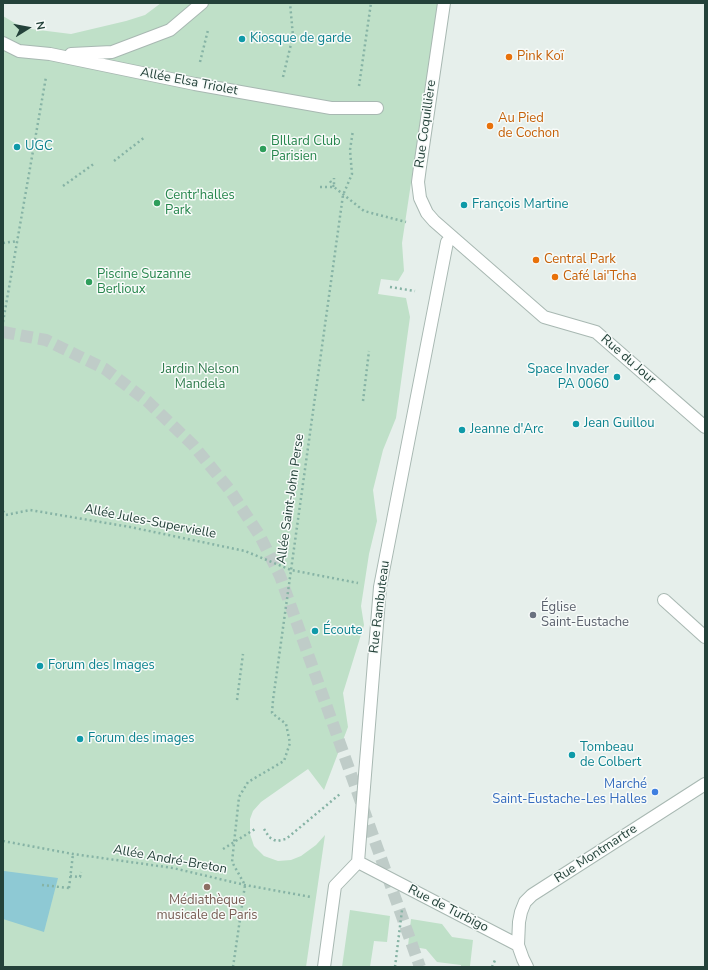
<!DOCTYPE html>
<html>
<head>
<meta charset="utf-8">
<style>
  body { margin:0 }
  #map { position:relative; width:708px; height:970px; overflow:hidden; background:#e6efeb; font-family:"Nunito Sans",sans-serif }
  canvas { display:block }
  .frame { position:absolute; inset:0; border:4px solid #24423a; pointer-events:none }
  .north { position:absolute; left:8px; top:8px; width:40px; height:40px; -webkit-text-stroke:3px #f7fbf9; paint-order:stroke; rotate:79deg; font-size:11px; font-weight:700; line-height:16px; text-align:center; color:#24423a }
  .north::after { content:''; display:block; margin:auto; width:14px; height:18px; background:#24423a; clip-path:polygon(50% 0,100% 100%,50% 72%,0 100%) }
</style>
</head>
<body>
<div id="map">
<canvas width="708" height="970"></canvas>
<div class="frame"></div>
<div class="north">N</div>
</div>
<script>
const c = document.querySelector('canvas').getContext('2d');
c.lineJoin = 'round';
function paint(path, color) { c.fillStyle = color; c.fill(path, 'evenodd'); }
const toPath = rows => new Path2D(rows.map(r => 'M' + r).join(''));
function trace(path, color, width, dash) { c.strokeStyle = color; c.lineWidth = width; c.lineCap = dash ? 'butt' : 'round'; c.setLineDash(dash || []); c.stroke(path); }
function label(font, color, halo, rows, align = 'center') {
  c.font = font + ' "Nunito Sans",sans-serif'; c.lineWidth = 3; c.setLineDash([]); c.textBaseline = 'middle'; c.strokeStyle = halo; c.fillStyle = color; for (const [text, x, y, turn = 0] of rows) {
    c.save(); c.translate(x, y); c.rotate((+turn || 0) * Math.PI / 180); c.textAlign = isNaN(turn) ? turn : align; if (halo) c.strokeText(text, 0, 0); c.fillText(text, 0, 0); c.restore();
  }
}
paint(toPath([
  [161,3,438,3,402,243,404,271,398,281,381,279,378,294,406,298,410,317,396,418,383,450,373,490,377,521,369,554,361,606,364,625,343,693,348,727,324,790,308,769,261,802,253,811,250,819,250,834,254,846,264,856,278,861,291,860,301,856,316,845,325,835,306,967,3,967,3,16,23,28,71,34,126,21,145,15],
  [350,910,390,916,387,942,374,941,370,967,342,967],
  [411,919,442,924,452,937,473,940,470,966,477,967,461,967,461,965,437,962,426,949,408,946]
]), '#bfe0c8');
paint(toPath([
  [4,871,58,878,44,932,3,919]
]), '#8ec9d4');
trace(toPath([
  [3,332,46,340,105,369,147,401,193,445,229,489,260,536,280,576,420,967]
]), '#bfccc8', 12, [12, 6]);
const lane = toPath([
  [664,600,705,637]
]);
const street = toPath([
  [444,3,420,167,418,182,420,198,427,213,434,221,544,317,596,332,705,427],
  [3,43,19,51,50,54,195,84,331,108,377,108],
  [71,54,112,52,170,30,202,3],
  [358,862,518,945],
  [324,967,335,886,358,862,380,587,447,242],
  [527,967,523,959,518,945,519,922,521,912,525,902,532,895,705,784]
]);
trace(lane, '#a8b8b2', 14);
trace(street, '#a8b8b2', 14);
trace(toPath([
  [200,62,208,30],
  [283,77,293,36,290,3],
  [359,86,371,3],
  [114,161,145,137],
  [330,181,334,187,334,178],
  [63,186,95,163],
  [320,187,334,187,364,211,406,222],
  [3,243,18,241],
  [390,287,415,291],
  [3,322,46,77],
  [363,401,369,351],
  [3,511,6,515,30,510,130,527,245,551,291,570,358,583],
  [237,700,243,654],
  [264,829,269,837,274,840,277,841,286,839,340,794],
  [3,841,73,854,173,868,245,885,311,897],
  [223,849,255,829],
  [70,876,80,877,81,872],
  [42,885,69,888],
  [69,888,73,854],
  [233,967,245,885,232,862,239,797,248,782,284,761,290,743,286,724,272,713,273,700,343,195,352,174,350,150,353,130],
  [395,967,402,910],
  [492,967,496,958]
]), '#86b3a5', 2.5, [2, 3]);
trace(lane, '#fff', 12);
trace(street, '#fff', 12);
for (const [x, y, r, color] of [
  [242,39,4,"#0f9aa8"],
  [509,57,4,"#e8710a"],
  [490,126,4,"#e8710a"],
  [17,147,4,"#0f9aa8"],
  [263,149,4,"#2e9e5b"],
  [157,203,4,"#2e9e5b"],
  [464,205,4,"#0f9aa8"],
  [536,260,4,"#e8710a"],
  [555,277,4,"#e8710a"],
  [89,282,4,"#2e9e5b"],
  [617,377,4,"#0f9aa8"],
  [576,424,4,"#0f9aa8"],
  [462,430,4,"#0f9aa8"],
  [533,615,4,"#6b7280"],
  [315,631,4,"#0f9aa8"],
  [40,666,4,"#0f9aa8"],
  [80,739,4,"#0f9aa8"],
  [572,755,4,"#0f9aa8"],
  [655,792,4,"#3f7fe0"],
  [207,887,4,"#8d6e63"]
]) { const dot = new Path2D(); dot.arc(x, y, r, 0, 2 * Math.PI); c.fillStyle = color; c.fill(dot); trace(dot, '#f7fbf9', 1.5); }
label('13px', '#0d838f', '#f7fbf9', [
  ["Kiosque de garde",250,39],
  ["UGC",25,147],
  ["François Martine",472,205],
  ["Space Invader",609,370,"right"],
  ["PA 0060",609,385,"right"],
  ["Jean Guillou",584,424],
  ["Jeanne d'Arc",470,430],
  ["Écoute",323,631],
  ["Forum des Images",48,666],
  ["Forum des images",88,739],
  ["Tombeau",580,748],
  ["de Colbert",580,763]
], 'left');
label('13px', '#c56008', '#f7fbf9', [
  ["Pink Koï",517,57],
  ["Au Pied",498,119],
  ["de Cochon",498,134],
  ["Central Park",544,260],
  ["Café lai'Tcha",563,277]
], 'left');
label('13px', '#24423a', '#f7fbf9', [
  ["Allée Elsa Triolet",189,82,11],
  ["Rue Coquillière",426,124,-82],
  ["Rue du Jour",628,360,41],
  ["Allée Saint-John Perse",291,499,-82],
  ["Allée Jules-Supervielle",150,522,11],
  ["Rue Rambuteau",380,607,-83],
  ["Rue Montmartre",596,854,-33],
  ["Allée André-Breton",170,860,10],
  ["Rue de Turbigo",448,909,27]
]);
label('13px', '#27864d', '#f7fbf9', [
  ["BIllard Club",271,142],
  ["Parisien",271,157],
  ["Centr'halles",165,196],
  ["Park",165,211],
  ["Piscine Suzanne",97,275],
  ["Berlioux",97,290]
], 'left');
label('13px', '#2d7a4b', '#f7fbf9', [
  ["Jardin Nelson",200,370],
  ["Mandela",200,385]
]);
label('13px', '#5b616d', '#f7fbf9', [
  ["Église",541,608],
  ["Saint-Eustache",541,623]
], 'left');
label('13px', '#366cbe', '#f7fbf9', [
  ["Marché",647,785],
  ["Saint-Eustache-Les Halles",647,800]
], 'right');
label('13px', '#785e54', '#f7fbf9', [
  ["Médiathèque",207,901],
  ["musicale de Paris",207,916]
]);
</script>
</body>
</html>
